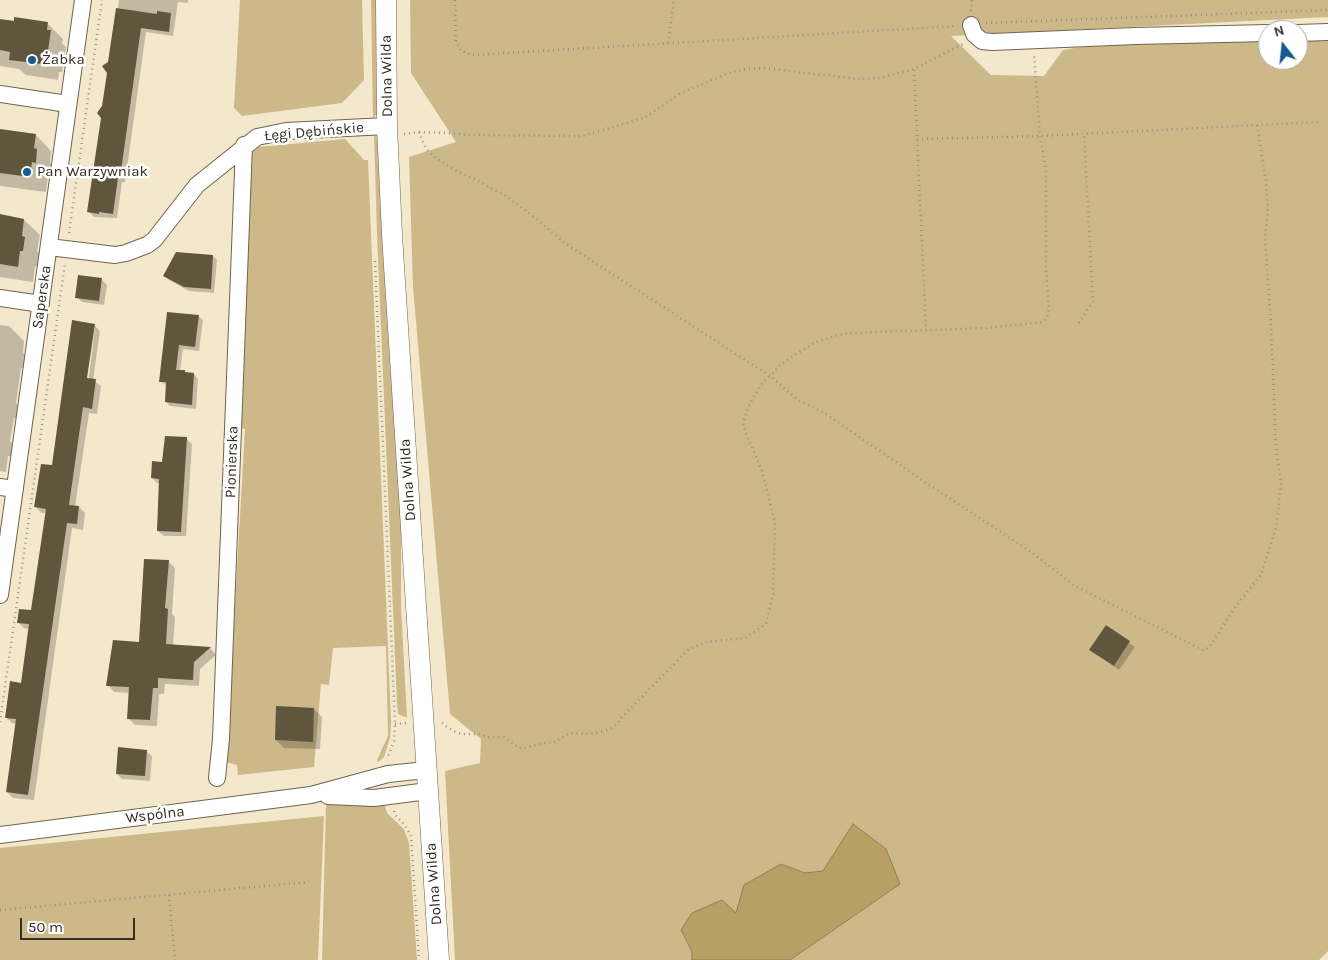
<!DOCTYPE html>
<html>
<head>
<meta charset="utf-8">
<style>
  body { margin:0 }
  #map { position:relative; width:1328px; height:960px; overflow:hidden; background:#f4e8cc; font-family:Karla,sans-serif }
  canvas { display:block }
  .north { position:absolute; left:1258px; top:20px; width:50px; height:50px; box-sizing:border-box; background:#fff; border:1px solid #adaba7; border-radius:50%; rotate:344deg; font-size:14px; font-weight:700; line-height:20px; text-align:center; color:#332e23 }
  .north::after { content:''; display:block; margin:auto; width:18px; height:22px; background:#135c90; clip-path:polygon(50% 0,100% 100%,50% 72%,0 100%) }
  .scale { position:absolute; left:20px; top:918px; width:115px; height:22px; box-sizing:border-box; border:2px solid #332e23; border-top:0; padding-left:6px; font-size:15px; line-height:18px; white-space:nowrap; color:#332e23; -webkit-text-stroke:4px #fff; paint-order:stroke }
</style>
</head>
<body>
<div id="map">
<canvas width="1328" height="960"></canvas>
<div class="north">N</div>
<div class="scale">50 m</div>
</div>
<script>
const c = document.querySelector('canvas').getContext('2d');
c.lineJoin = 'round';
function paint(path, color) { c.fillStyle = color; c.fill(path, 'evenodd'); }
const toPath = rows => new Path2D(rows.map(r => 'M' + r).join(''));
function trace(path, color, width, dash) { c.strokeStyle = color; c.lineWidth = width; c.lineCap = dash ? 'butt' : 'round'; c.setLineDash(dash || []); c.stroke(path); }
function label(font, color, halo, rows, align = 'center') {
  c.font = font + ' Karla,sans-serif'; c.lineWidth = 5; c.setLineDash([]); c.textBaseline = 'middle'; c.strokeStyle = halo; c.fillStyle = color; for (const [text, x, y, turn = 0] of rows) {
    c.save(); c.translate(x, y); c.rotate((+turn || 0) * Math.PI / 180); c.textAlign = isNaN(turn) ? turn : align; if (halo) c.strokeText(text, 0, 0); c.fillText(text, 0, 0); c.restore();
  }
}
paint(toPath([
  [240,0,362,0,364,80,342,103,242,116,234,108],
  [371,0,378,0,378,113,373,118],
  [410,0,1328,0,1328,17,951,36,991,75,1044,76,1063,50,1086,46,1268,40,1268,60,1298,60,1298,39,1328,39,1328,951,1319,960,790,960,900,884,823,871,805,873,781,864,736,913,681,931,692,952,692,960,455,960,445,771,480,763,481,739,450,714,413,287,409,157,456,142,411,73],
  [1106,625,1130,641,1114,666,1090,650],
  [374,135,379,138,401,507,401,607,407,717,405,717,398,714,397,704,377,233],
  [345,139,364,160,368,160,391,722,390,738,384,757,378,762,377,760,388,736,386,646,333,648,329,685,321,684,314,767,238,775,237,765,226,762,245,429,235,427,252,153,258,147],
  [326,804,379,804,385,806,387,813,404,829,409,843,417,960,322,960],
  [324,816,318,960,0,960,0,848]
]), '#ccb889');
const water = toPath([
  [853,824,886,849,900,884,790,960,692,960,692,952,681,930,692,913,722,900,736,913,744,885,781,864,805,873,823,871,853,824]
]);
paint(water, '#b8a065');
trace(water, '#907e51', 1);
paint(toPath([
  [119,0,188,0,188,3,178,2,173,36,146,32,125,182,122,182,117,218,94,217,89,212],
  [0,20,47,23,63,39,62,43,66,47,62,72,59,72,58,80,26,75,19,69,0,66],
  [0,131,36,135,51,151,50,163,53,166,51,178,48,177,46,192,0,186],
  [0,216,24,220,40,235,37,251,41,254,39,267,35,266,33,282,0,277],
  [213,256,217,260,214,293,189,291,169,280,165,276],
  [102,280,107,285,104,305,82,302,77,297],
  [168,313,198,316,203,320,199,351,183,349,180,371,194,374,198,379,196,409,170,406,166,402,167,386,160,381],
  [73,322,94,325,100,331,93,380,101,386,97,414,89,413,75,507,79,507,85,513,83,530,72,528,34,800,13,798,7,792,16,724,12,723,6,717,11,683,22,684,30,629,24,628,18,622,20,610,32,612,46,513,41,513,36,507,42,465,53,467],
  [93,328,95,328,88,384,85,384],
  [0,325,9,326,24,341,23,353,26,356,24,368,21,368,16,403,20,407,18,419,14,418,10,441,13,444,12,457,8,456,6,472,0,471],
  [186,438,192,444,186,536,164,536,158,531,160,483,157,483,152,478],
  [169,562,175,568,172,614,175,617,173,646,210,648,216,655,200,669,199,686,165,684,164,694,159,694,157,726,135,725,128,718,130,693,114,692,108,685,140,643],
  [1107,627,1135,647,1119,670,1091,650],
  [314,709,322,717,320,749,284,748,276,740],
  [146,751,152,756,150,781,122,779,117,774]
]), '#0003');
paint(toPath([
  [116,8,157,14,157,11,171,13,169,32,141,28,120,178,118,178,113,214,99,212,99,214,87,212,101,118,97,113,102,106,107,73,102,66,108,62],
  [14,17,48,22,47,30,51,30,47,57,44,56,42,64,9,60,10,52,0,50,0,19,14,21],
  [0,129,36,134,34,148,37,149,36,163,32,162,30,177,0,173],
  [0,214,24,219,22,236,25,237,23,251,20,251,18,267,0,264],
  [176,252,213,255,211,289,184,287,163,276],
  [78,275,102,278,99,301,75,298],
  [167,312,199,315,195,347,179,345,176,370,185,370,185,372,194,373,192,405,165,402,166,382,159,382],
  [72,320,95,324,87,378,96,379,92,409,83,407,69,505,79,506,77,524,67,523,28,795,6,792,16,719,5,718,10,681,21,683,29,624,17,623,19,609,31,610,46,509,34,507,41,464,52,465],
  [165,436,187,437,181,532,157,531,159,479,151,478,152,461,162,462],
  [144,559,169,560,165,608,168,609,166,644,211,647,194,662,193,680,158,678,158,688,153,688,150,720,127,719,129,687,106,686,113,640,139,642],
  [1106,625,1130,641,1114,666,1089,650],
  [276,706,314,708,313,742,275,740],
  [118,747,147,750,145,776,116,774]
]), '#60563d');
const minor = toPath([
  [971,25,974,34,982,41,992,42,1135,36,1268,33],
  [1298,33,1328,32],
  [0,94,68,104],
  [49,247,115,255,126,253,147,245,154,240,197,185,257,137,286,131,387,126],
  [0,298,41,304],
  [0,487,15,489],
  [0,595,83,0],
  [217,778,221,739,244,145],
  [328,796,374,798,428,791],
  [0,835,311,795,388,774,426,770]
]);
const major = toPath([
  [386,0,387,126,392,235,439,960]
]);
trace(minor, '#6f644b', 18);
trace(major, '#6f644b', 21);
trace(toPath([
  [455,0,456,41,461,51,473,55,956,26],
  [971,11,972,0],
  [986,23,1328,10],
  [668,43,674,0],
  [914,70,926,330],
  [419,132,426,149,437,159,455,170,478,181,506,196,528,212,566,244,770,376,780,365,796,354,818,341,835,336,848,333,986,328,1043,322,1047,318,1049,308,1046,271,1046,171,1040,136,1034,54],
  [404,134,419,132,448,133,469,135,582,136,644,118,681,93,729,73,745,69,765,68,857,79,879,78,914,69,963,44],
  [917,139,1040,136,1320,122],
  [69,233,102,0],
  [375,261,395,724,394,741,387,759],
  [1079,323,1093,301,1084,134],
  [0,722,65,263],
  [442,723,453,731,461,734,479,734,487,737,504,737,519,748,524,748,539,744,555,742,570,733,589,734,608,730,617,724,621,718,688,650,705,642,745,638,766,624,773,594,775,522,762,471,745,431,743,422,748,408,754,396,763,382,770,376,798,400,823,412,919,478,1034,554,1075,586,1203,650,1209,648,1233,610,1261,575,1276,528,1281,485,1276,447,1271,324,1265,239,1268,208,1266,181,1257,125],
  [395,724,406,723],
  [394,811,395,815,405,825,411,836,419,960],
  [169,895,175,960],
  [0,910,309,882]
]), '#9a917d', 2.5, [1, 4]);
trace(minor, '#fff', 16);
trace(major, '#fff', 20);
for (const [x, y, r, color] of [
  [32,60,5,"#135c90"],
  [27,172,5,"#135c90"]
]) { const dot = new Path2D(); dot.arc(x, y, r, 0, 2 * Math.PI); c.fillStyle = color; c.fill(dot); trace(dot, '#fff', 2); }
label('15px', '#332e23', '#fff', [
  ["Żabka",42,60],
  ["Pan Warzywniak",37,172]
], 'left');
label('15px', '#332e23', '#fff', [
  ["Dolna Wilda",387,76,-91],
  ["Łęgi Dębińskie",314,132,-5],
  ["Saperska",42,297,-82],
  ["Pionierska",232,462,-88],
  ["Dolna Wilda",408,480,-94],
  ["Wspólna",155,815,-7],
  ["Dolna Wilda",434,884,-94]
]);
</script>
</body>
</html>
